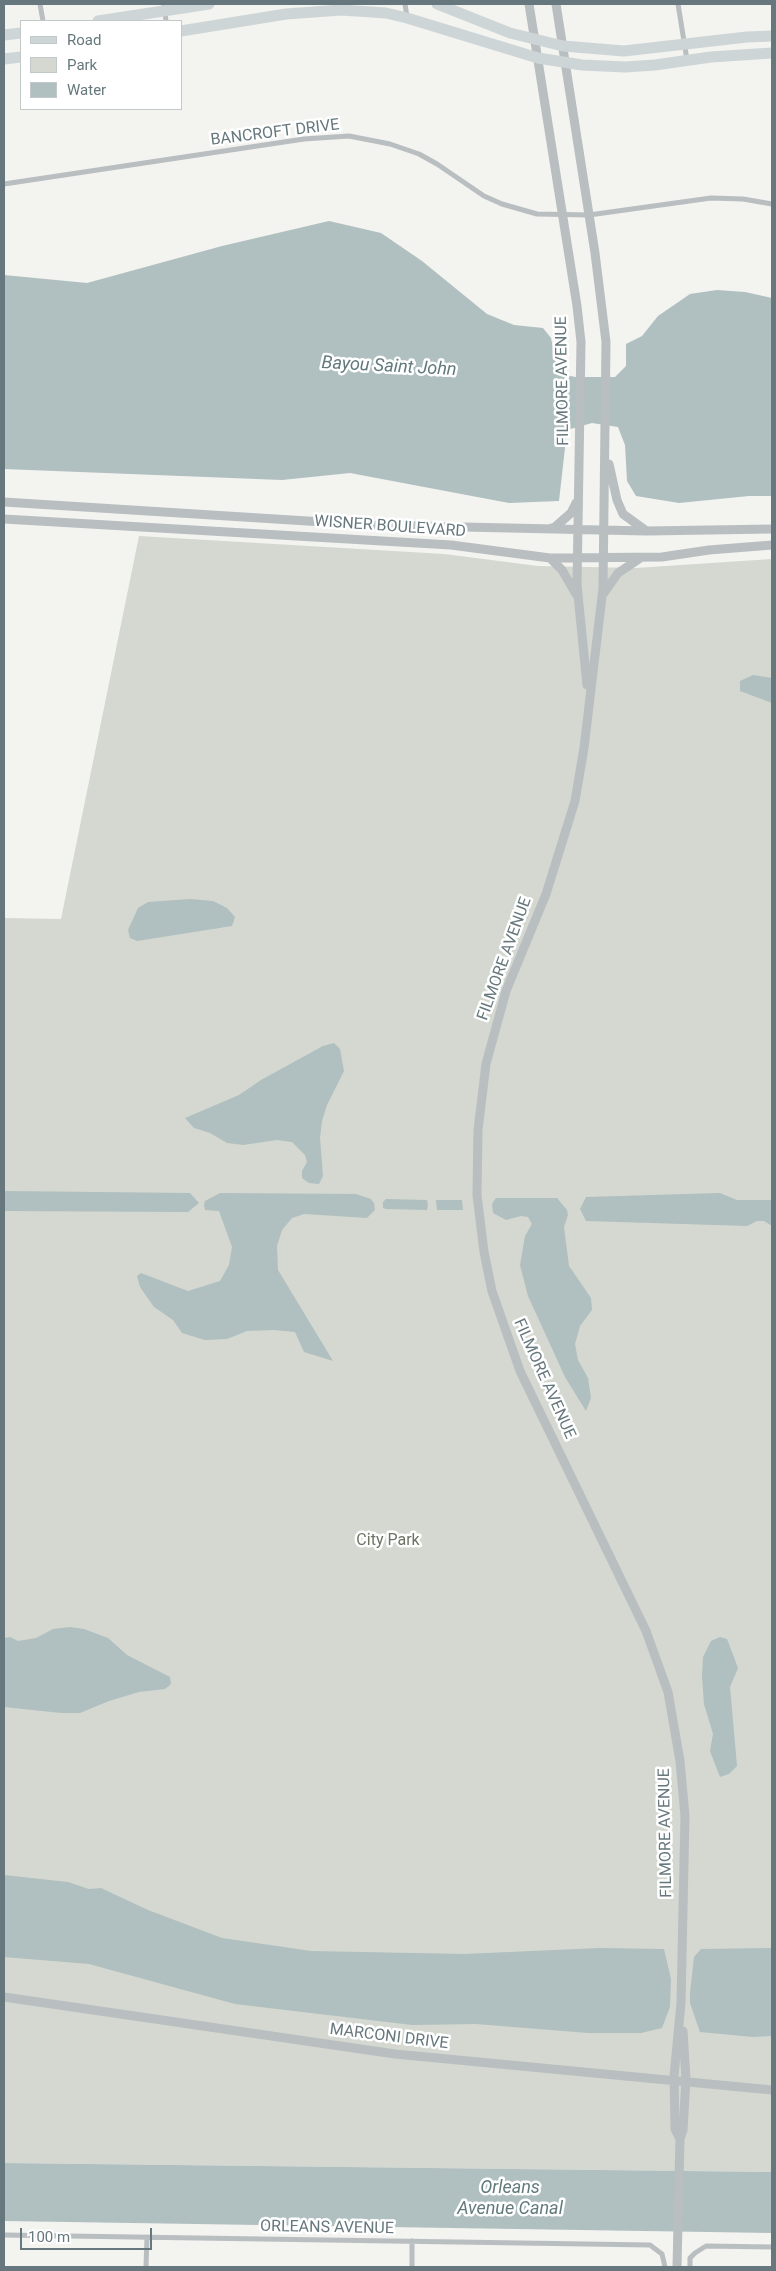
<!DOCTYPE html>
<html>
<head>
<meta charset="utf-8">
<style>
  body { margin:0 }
  #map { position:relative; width:776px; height:2271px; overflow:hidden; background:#f3f3f0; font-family:Roboto,sans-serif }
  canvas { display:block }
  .frame { position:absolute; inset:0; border:5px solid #66787d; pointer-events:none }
  .legend { position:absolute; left:20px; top:20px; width:162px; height:90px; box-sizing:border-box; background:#fff; border:1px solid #c2c9cb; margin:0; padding:6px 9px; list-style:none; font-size:15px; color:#66787d }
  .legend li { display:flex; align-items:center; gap:10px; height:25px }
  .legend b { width:25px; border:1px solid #c2c9cb }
  .scale { position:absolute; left:20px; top:2228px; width:132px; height:22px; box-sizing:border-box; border:2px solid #66787d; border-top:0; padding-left:6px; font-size:15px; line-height:18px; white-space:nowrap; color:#66787d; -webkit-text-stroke:4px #fff; paint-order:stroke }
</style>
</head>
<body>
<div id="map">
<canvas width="776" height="2271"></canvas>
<div class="frame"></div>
<ul class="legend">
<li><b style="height:6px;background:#ced5d6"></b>Road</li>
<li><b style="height:14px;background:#d4d8d0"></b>Park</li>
<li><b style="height:14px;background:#b0bfbf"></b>Water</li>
</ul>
<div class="scale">100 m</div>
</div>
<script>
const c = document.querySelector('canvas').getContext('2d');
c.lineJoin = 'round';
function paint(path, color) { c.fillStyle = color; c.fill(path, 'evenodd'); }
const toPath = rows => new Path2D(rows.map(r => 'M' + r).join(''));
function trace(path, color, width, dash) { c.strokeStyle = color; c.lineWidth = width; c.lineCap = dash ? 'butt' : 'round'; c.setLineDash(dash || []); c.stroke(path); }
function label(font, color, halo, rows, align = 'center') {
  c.font = font + ' Roboto,sans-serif'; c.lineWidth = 5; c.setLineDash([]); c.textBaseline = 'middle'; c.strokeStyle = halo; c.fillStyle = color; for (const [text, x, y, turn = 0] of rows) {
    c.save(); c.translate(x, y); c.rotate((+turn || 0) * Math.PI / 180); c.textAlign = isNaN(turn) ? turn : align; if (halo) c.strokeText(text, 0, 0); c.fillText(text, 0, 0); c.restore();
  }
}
paint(toPath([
  [139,536,444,554,538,566,636,568,772,559,772,2172,4,2163,4,918,61,919]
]), '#d4d8d0');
paint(toPath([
  [329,221,381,233,422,261,487,314,514,325,543,328,551,338,558,373,575,377,615,377,626,366,626,344,642,336,658,316,690,294,717,290,745,292,772,298,772,496,749,496,679,503,636,496,627,481,625,445,618,427,592,423,567,430,559,501,509,503,350,473,282,480,4,469,4,275,87,283,222,246],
  [753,675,772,678,772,703,740,691,740,681],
  [190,899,213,901,227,908,235,917,232,926,137,941,130,938,128,930,138,908,148,902],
  [334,1043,340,1049,344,1071,327,1105,322,1121,320,1138,323,1176,319,1184,309,1183,302,1178,302,1171,307,1162,305,1155,292,1142,277,1140,243,1145,227,1143,210,1133,194,1128,185,1118,239,1095,261,1080,323,1046],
  [4,1191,190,1193,199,1203,188,1212,4,1211],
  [220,1193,356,1194,371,1199,374,1203,375,1210,367,1218,304,1214,292,1218,282,1230,277,1246,278,1270,333,1361,304,1352,295,1332,274,1330,247,1331,227,1339,205,1340,182,1333,173,1320,154,1307,140,1287,137,1276,141,1273,188,1291,220,1281,229,1265,232,1247,219,1211,205,1210,204,1205,205,1201],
  [720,1193,737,1200,772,1200,772,1226,764,1221,757,1221,747,1226,586,1221,580,1209,586,1197],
  [496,1198,557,1198,567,1210,568,1215,564,1227,569,1266,591,1298,592,1310,580,1326,575,1344,578,1360,588,1378,591,1398,586,1411,565,1377,528,1296,520,1265,525,1236,532,1224,528,1217,521,1216,506,1220,493,1213,492,1204],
  [386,1199,427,1200,428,1205,427,1210,386,1209,383,1208,383,1202],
  [436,1200,462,1200,463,1210,437,1210],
  [70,1627,84,1629,108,1638,127,1655,170,1677,171,1684,165,1689,139,1692,109,1701,80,1713,61,1713,4,1707,4,1638,10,1637,18,1641,36,1638,53,1629],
  [720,1637,727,1639,738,1668,730,1687,737,1766,729,1774,720,1777,710,1751,713,1734,704,1704,702,1676,703,1657,711,1641],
  [4,1875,68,1882,89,1889,101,1888,148,1910,222,1938,311,1951,464,1954,600,1948,664,1949,671,1979,670,2007,662,2028,641,2033,588,2033,476,2024,412,2025,235,2004,89,1964,4,1957],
  [772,1948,772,2036,753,2037,700,2032,690,2003,690,1993,694,1957,701,1949],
  [4,2163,772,2172,772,2233,4,2221]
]), '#b0bfbf');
trace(toPath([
  [40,4,43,21],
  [164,4,166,21],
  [405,4,407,17],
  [678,4,687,60],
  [4,184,304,139,349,136,390,144,419,154,437,164,484,196,502,204,537,214,589,215,711,198,743,199,772,204],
  [4,2235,650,2245,662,2254,665,2267],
  [146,2267,147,2237],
  [412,2267,412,2241],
  [690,2267,690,2258,695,2253,706,2246,772,2247]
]), '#b9bec0', 5);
trace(toPath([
  [529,4,577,306,581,342,577,585,587,685],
  [556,4,595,253,606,342,603,588,584,748,575,801,546,894,506,991,486,1064,478,1130,477,1195,484,1252,492,1291,520,1371,646,1631,668,1692,680,1761,685,1816,681,2003,674,2076,675,2129,680,2139],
  [609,464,617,500,623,514,645,530],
  [4,502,371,525,647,531,772,529],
  [4,519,451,545,550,558,662,557,709,550,772,545],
  [549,529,555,527,571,513,576,503],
  [550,558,562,570,576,594],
  [604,593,618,573,639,559],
  [4,1997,395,2054,772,2090],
  [677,2267,680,2139,683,2130,686,2079,683,2031]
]), '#b9bec0', 9);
trace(toPath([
  [437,4,510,33,563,46,624,51,747,37,772,36],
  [98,21,209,4],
  [181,31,286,14,341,10,386,13,407,18,538,58,582,65,625,67,655,65,711,57,772,53],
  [4,35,21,33],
  [4,59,21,57]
]), '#ced5d6', 11);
label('16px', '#66787d', '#fff', [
  ["BANCROFT DRIVE",275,133,-7],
  ["FILMORE AVENUE",563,381,-91],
  ["WISNER BOULEVARD",390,527,4],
  ["FILMORE AVENUE",505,959,-70],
  ["FILMORE AVENUE",544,1379,66],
  ["FILMORE AVENUE",666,1833,-91],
  ["MARCONI DRIVE",389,2037,7],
  ["ORLEANS AVENUE",327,2228,1]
]);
label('16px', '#6c7564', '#fff', [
  ["City Park",388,1541]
]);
label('italic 18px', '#627a7b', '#fff', [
  ["Bayou Saint John",389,367,3],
  ["Orleans",510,2188],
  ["Avenue Canal",510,2209]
]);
</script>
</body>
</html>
